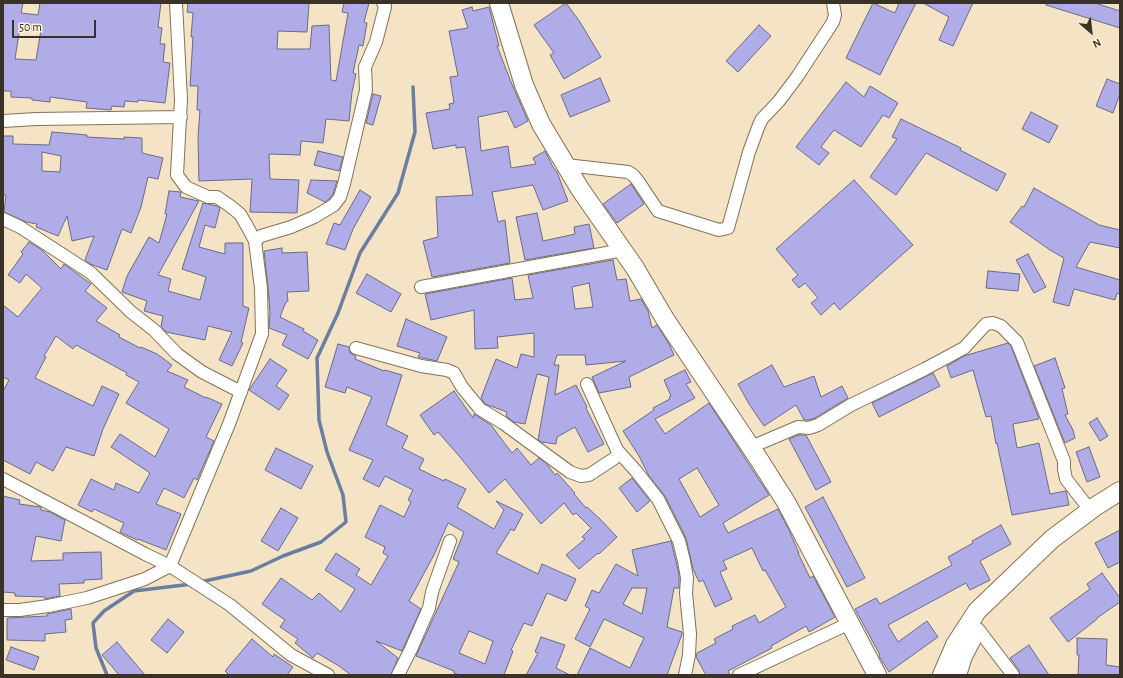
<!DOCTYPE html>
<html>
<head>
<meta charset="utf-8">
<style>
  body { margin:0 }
  #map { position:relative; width:1123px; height:678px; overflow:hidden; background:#f4e3c4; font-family:"Alegreya Sans",sans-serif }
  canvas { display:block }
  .frame { position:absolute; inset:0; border:4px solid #393226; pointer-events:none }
  .north { position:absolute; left:1071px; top:12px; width:40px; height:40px; -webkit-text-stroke:3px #fef1d8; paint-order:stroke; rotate:152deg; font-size:11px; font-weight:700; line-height:16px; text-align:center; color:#393226 }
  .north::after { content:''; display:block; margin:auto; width:14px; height:18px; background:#393226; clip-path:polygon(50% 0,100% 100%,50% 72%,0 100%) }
  .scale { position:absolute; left:12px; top:20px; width:84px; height:18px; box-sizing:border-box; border:2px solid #393226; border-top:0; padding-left:5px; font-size:12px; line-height:14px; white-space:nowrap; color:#393226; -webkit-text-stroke:3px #fef1d8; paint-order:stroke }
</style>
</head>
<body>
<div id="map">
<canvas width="1123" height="678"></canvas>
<div class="frame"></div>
<div class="north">N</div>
<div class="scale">50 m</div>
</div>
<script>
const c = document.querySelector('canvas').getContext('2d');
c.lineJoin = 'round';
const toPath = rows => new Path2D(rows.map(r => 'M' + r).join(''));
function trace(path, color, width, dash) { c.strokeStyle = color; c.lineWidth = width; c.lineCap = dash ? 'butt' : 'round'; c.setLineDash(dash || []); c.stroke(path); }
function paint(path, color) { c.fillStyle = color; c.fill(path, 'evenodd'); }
trace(toPath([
  [200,582,251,571,283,556,321,542,346,522,343,495,327,452,319,420,317,358,338,313,360,253,398,193,415,132,413,87],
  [107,675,96,648,93,623,104,611,134,591,192,584]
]), '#6a7e9f', 3.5);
const building = toPath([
  [3,3,23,3,21,13,38,15,40,3,161,3,158,27,162,28,160,44,165,44,163,62,170,63,165,103,138,100,138,102,125,101,124,107,112,106,111,110,86,108,87,102,50,97,50,102,32,100,32,98,11,97,11,91,3,91,3,3],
  [20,27,41,30,36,60,15,59,20,27],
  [188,3,309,3,307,32,278,31,277,49,310,49,312,26,329,25,331,80,336,81,348,13,342,12,344,3,369,3,364,22,367,23,363,46,359,45,353,73,356,74,352,92,349,121,326,119,323,143,301,141,300,155,269,154,270,179,299,180,297,213,250,212,252,179,199,181,198,137,200,110,197,110,198,86,190,86,193,37,191,37,193,13,187,12,188,3],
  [566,3,580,22,601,57,564,79,550,55,554,53,534,25,566,3],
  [873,3,895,13,899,3,916,3,880,75,846,58,873,3],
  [923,3,973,3,953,46,939,40,949,17,923,3],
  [1046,3,1095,3,1120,11,1120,28,1046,5,1046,3],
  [472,7,473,11,489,7,499,46,497,46,511,82,528,121,515,128,507,111,478,117,481,151,508,146,511,168,536,164,533,158,545,151,553,167,557,172,568,201,543,210,533,185,492,192,498,222,505,220,510,263,432,277,423,241,438,237,436,197,473,195,465,147,456,148,456,145,433,149,426,113,450,109,449,104,454,103,450,77,458,76,449,31,468,28,462,10,472,7],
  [759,25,771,36,738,72,726,61,759,25],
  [600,78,610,101,570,117,561,95,600,78],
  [1107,79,1120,84,1120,94,1113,113,1096,106,1107,79],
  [846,82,864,97,870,86,898,103,889,118,883,115,861,147,834,130,821,147,829,153,819,165,796,147,846,82],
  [373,94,381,96,373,125,366,123,373,94],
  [1031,112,1058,126,1049,143,1022,129,1031,112],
  [901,119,961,148,960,150,1006,174,997,191,926,153,896,195,870,177,897,139,892,137,901,119],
  [52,132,87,135,87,137,124,139,124,137,142,138,142,153,163,158,158,179,148,177,141,207,131,233,122,229,107,270,90,264,85,260,94,236,72,241,67,216,58,236,36,227,37,224,26,222,4,212,6,195,3,195,3,136,13,136,13,144,49,145,52,132],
  [42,152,61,156,60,172,42,171,42,152],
  [318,151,343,157,339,171,314,165,318,151],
  [311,180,337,181,333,194,329,199,325,202,307,193,311,180],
  [854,180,913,245,840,310,834,303,821,315,811,303,818,298,805,283,799,288,792,280,798,275,776,249,854,180],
  [631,184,644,204,617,223,603,204,631,184],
  [1034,188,1099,225,1120,230,1120,248,1090,242,1076,267,1120,280,1120,294,1117,293,1115,300,1074,289,1069,306,1053,302,1064,258,1050,250,1010,222,1022,206,1024,207,1034,188],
  [360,190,371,197,353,229,345,250,326,244,334,223,340,225,360,190],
  [169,191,181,192,180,197,199,201,158,275,171,279,168,291,200,300,206,277,182,269,203,203,217,206,220,208,215,228,205,225,199,247,225,254,225,243,243,243,243,306,249,308,241,342,243,343,232,366,219,360,232,332,208,326,205,340,166,332,161,326,163,316,144,311,147,301,122,292,127,276,149,237,159,243,167,214,165,214,169,191],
  [537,213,543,241,575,234,574,227,589,224,594,248,525,260,516,217,537,213],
  [29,242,42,250,61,269,64,264,91,284,85,291,107,308,96,321,120,335,119,337,140,348,141,347,157,354,172,365,167,371,188,380,184,387,206,398,206,397,222,404,206,437,214,441,197,480,194,478,184,498,164,488,156,504,181,514,166,550,138,539,137,540,120,532,124,523,94,509,92,512,78,505,91,479,114,490,116,483,139,493,150,473,111,447,120,434,155,457,169,429,126,403,139,382,126,375,127,373,76,345,73,349,56,336,44,356,46,357,35,378,93,406,102,386,119,394,103,429,94,456,66,447,53,471,36,462,30,474,3,460,3,391,9,380,3,377,3,305,18,317,42,288,26,274,20,283,8,275,23,254,21,252,29,242],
  [282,248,282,253,307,252,309,291,287,292,288,301,286,302,280,317,304,329,303,331,318,340,308,359,282,345,287,335,269,328,270,313,268,287,264,251,282,248],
  [1028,254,1046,287,1034,293,1016,260,1028,254],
  [613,260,617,280,626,279,630,301,641,299,648,311,652,328,657,325,669,344,674,355,629,377,631,387,599,393,592,377,626,361,586,365,585,355,557,355,554,365,559,365,555,395,576,385,587,407,586,408,604,444,588,452,575,427,557,437,556,444,541,442,538,440,549,377,537,374,525,424,514,422,506,416,507,412,485,404,481,398,496,359,517,368,521,354,534,357,534,333,497,337,498,348,475,349,474,310,431,320,425,294,512,278,515,300,533,298,528,275,613,260],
  [589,283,593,307,575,309,572,287,589,283],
  [988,271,1020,274,1018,291,986,288,988,271],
  [367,274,401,294,391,312,356,293,367,274],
  [406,319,447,337,437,361,418,357,420,353,397,346,406,319],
  [1008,343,1011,346,1039,419,1013,424,1017,448,1039,443,1050,494,1066,491,1069,505,1012,515,997,443,996,444,991,416,986,417,973,370,951,378,947,366,964,356,1008,343],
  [338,344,349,347,350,353,356,356,355,359,384,371,385,370,402,375,386,425,408,436,402,448,424,459,419,469,444,481,445,479,466,489,457,507,494,529,504,510,496,501,523,514,514,531,511,529,496,553,538,574,542,564,576,579,566,601,547,593,532,626,524,623,511,650,513,651,504,675,459,675,454,673,454,671,416,656,459,562,453,559,464,532,448,523,434,555,409,601,421,609,402,651,376,641,398,658,391,675,351,675,339,666,317,653,313,658,295,643,298,639,280,627,285,620,262,604,281,578,312,600,319,593,341,612,355,589,325,570,336,553,360,569,356,575,371,585,388,556,383,553,385,547,365,537,380,505,404,517,411,502,408,500,413,490,385,476,379,487,363,479,373,460,349,450,372,397,347,387,345,393,325,387,338,344],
  [469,631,493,641,485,664,459,653,469,631],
  [1055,358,1065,388,1062,389,1068,414,1065,415,1073,430,1075,438,1065,443,1034,366,1055,358],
  [270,359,287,370,276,386,289,395,279,410,249,390,270,359],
  [772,365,784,387,814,376,821,397,842,386,848,398,815,418,808,420,804,420,796,405,764,426,749,404,738,384,772,365],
  [685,370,691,382,686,384,695,398,655,419,665,434,709,403,769,495,723,523,728,533,778,509,788,528,799,553,798,553,810,578,813,576,835,617,809,632,806,626,771,646,772,648,728,671,730,675,706,675,696,657,697,653,716,643,714,639,733,629,732,626,755,615,759,623,786,607,765,570,763,571,752,548,723,561,727,569,720,572,732,599,715,607,703,580,699,582,693,569,686,538,665,496,649,476,639,456,623,431,654,410,653,408,670,399,669,397,671,396,664,380,685,370],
  [697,468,719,505,700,517,679,479,697,468],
  [933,373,940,386,879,417,872,403,933,373],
  [454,391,473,418,474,414,491,425,512,453,517,448,531,465,539,458,546,463,555,475,557,473,575,493,574,494,586,508,587,507,600,519,617,537,599,554,598,553,579,569,566,555,585,539,582,537,591,528,576,513,573,515,564,503,541,524,505,479,489,493,460,457,438,432,434,435,420,415,454,391],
  [1097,418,1108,436,1100,441,1089,423,1097,418],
  [799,435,806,435,831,482,816,490,789,439,799,435],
  [1089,447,1100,477,1087,482,1076,452,1089,447],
  [276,448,313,466,301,489,265,470,276,448],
  [632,478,650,501,637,512,619,488,632,478],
  [3,496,20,500,19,504,41,507,41,510,50,512,65,520,61,541,36,536,31,561,63,560,63,553,101,552,102,579,84,580,84,583,59,584,60,596,45,599,45,597,15,596,15,593,3,592,3,496],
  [823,497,865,578,847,587,805,507,823,497],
  [281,508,298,518,278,551,261,541,281,508],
  [1001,525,1011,544,980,561,990,580,970,590,966,583,888,625,898,642,927,621,938,637,889,672,879,656,880,655,855,609,876,598,880,604,952,565,948,557,973,543,972,541,1001,525],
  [1120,530,1120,562,1108,568,1095,543,1120,530],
  [671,541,679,574,679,588,674,588,667,627,682,632,682,634,667,675,577,675,590,648,630,668,644,638,604,619,590,647,575,639,590,609,585,606,592,590,599,593,616,564,638,576,632,550,671,541],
  [632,588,647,588,642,614,623,604,632,588],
  [1102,573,1120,598,1120,602,1097,618,1097,619,1068,642,1050,618,1090,589,1087,584,1102,573],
  [71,609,72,619,65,620,66,632,45,634,45,641,7,640,7,618,47,616,47,614,71,609],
  [168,619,184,632,167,653,151,640,168,619],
  [541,637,565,645,556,668,570,675,526,675,538,653,535,652,541,637],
  [1077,638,1107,639,1106,665,1120,667,1120,675,1078,675,1079,655,1077,655,1077,638],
  [252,639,273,657,274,654,293,667,287,675,229,675,225,671,252,639],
  [117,642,145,675,119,675,102,655,117,642],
  [1029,645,1049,675,1020,675,1019,670,1010,658,1029,645],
  [11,647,39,657,34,670,6,660,11,647]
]);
paint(building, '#aface8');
trace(building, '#6b6a87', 1);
const street = toPath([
  [3,121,36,119,181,117],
  [566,165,628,172,633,175,638,181,658,211,719,230,728,228,749,152,759,125,762,119,779,101,797,77,833,22,835,15,833,3],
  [3,219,20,227,91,273,131,312,154,330,177,354,202,372,241,392],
  [255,241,261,236,291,227,314,217,334,205,340,197,344,184,366,90,365,67,376,42,385,7,383,3],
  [421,287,623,250],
  [356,348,421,366,447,370,454,373,462,387,480,409,503,423,570,472,581,476,589,475,621,454],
  [587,384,617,450,636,471,658,499,679,541,684,561,687,578,686,593,690,634,689,655,685,675],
  [751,447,798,427,809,428,818,425,851,405,925,369,964,348,986,324,993,323,1001,326,1017,342,1064,461,1064,469,1066,479,1090,510],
  [3,479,145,554,170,566,230,605,291,655,328,675],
  [3,610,20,610,48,606,87,598,145,579,170,566,229,424,262,334,261,288,255,241,247,226,240,214,230,206,217,197,208,197,186,187,177,175,181,99,176,3],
  [978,629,1013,675],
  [398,675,411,649,429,608,432,592,450,541],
  [739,675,850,623]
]);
const secondary = toPath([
  [499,3,524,85,541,124,580,189,635,268,665,319,760,461,786,502,877,675],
  [942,675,955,645,977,611,1052,539,1096,506,1120,491],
  [957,675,963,656,973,637]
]);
trace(street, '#827357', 14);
trace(secondary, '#827357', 20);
trace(street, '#fff', 12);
trace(secondary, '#fff', 18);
</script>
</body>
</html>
